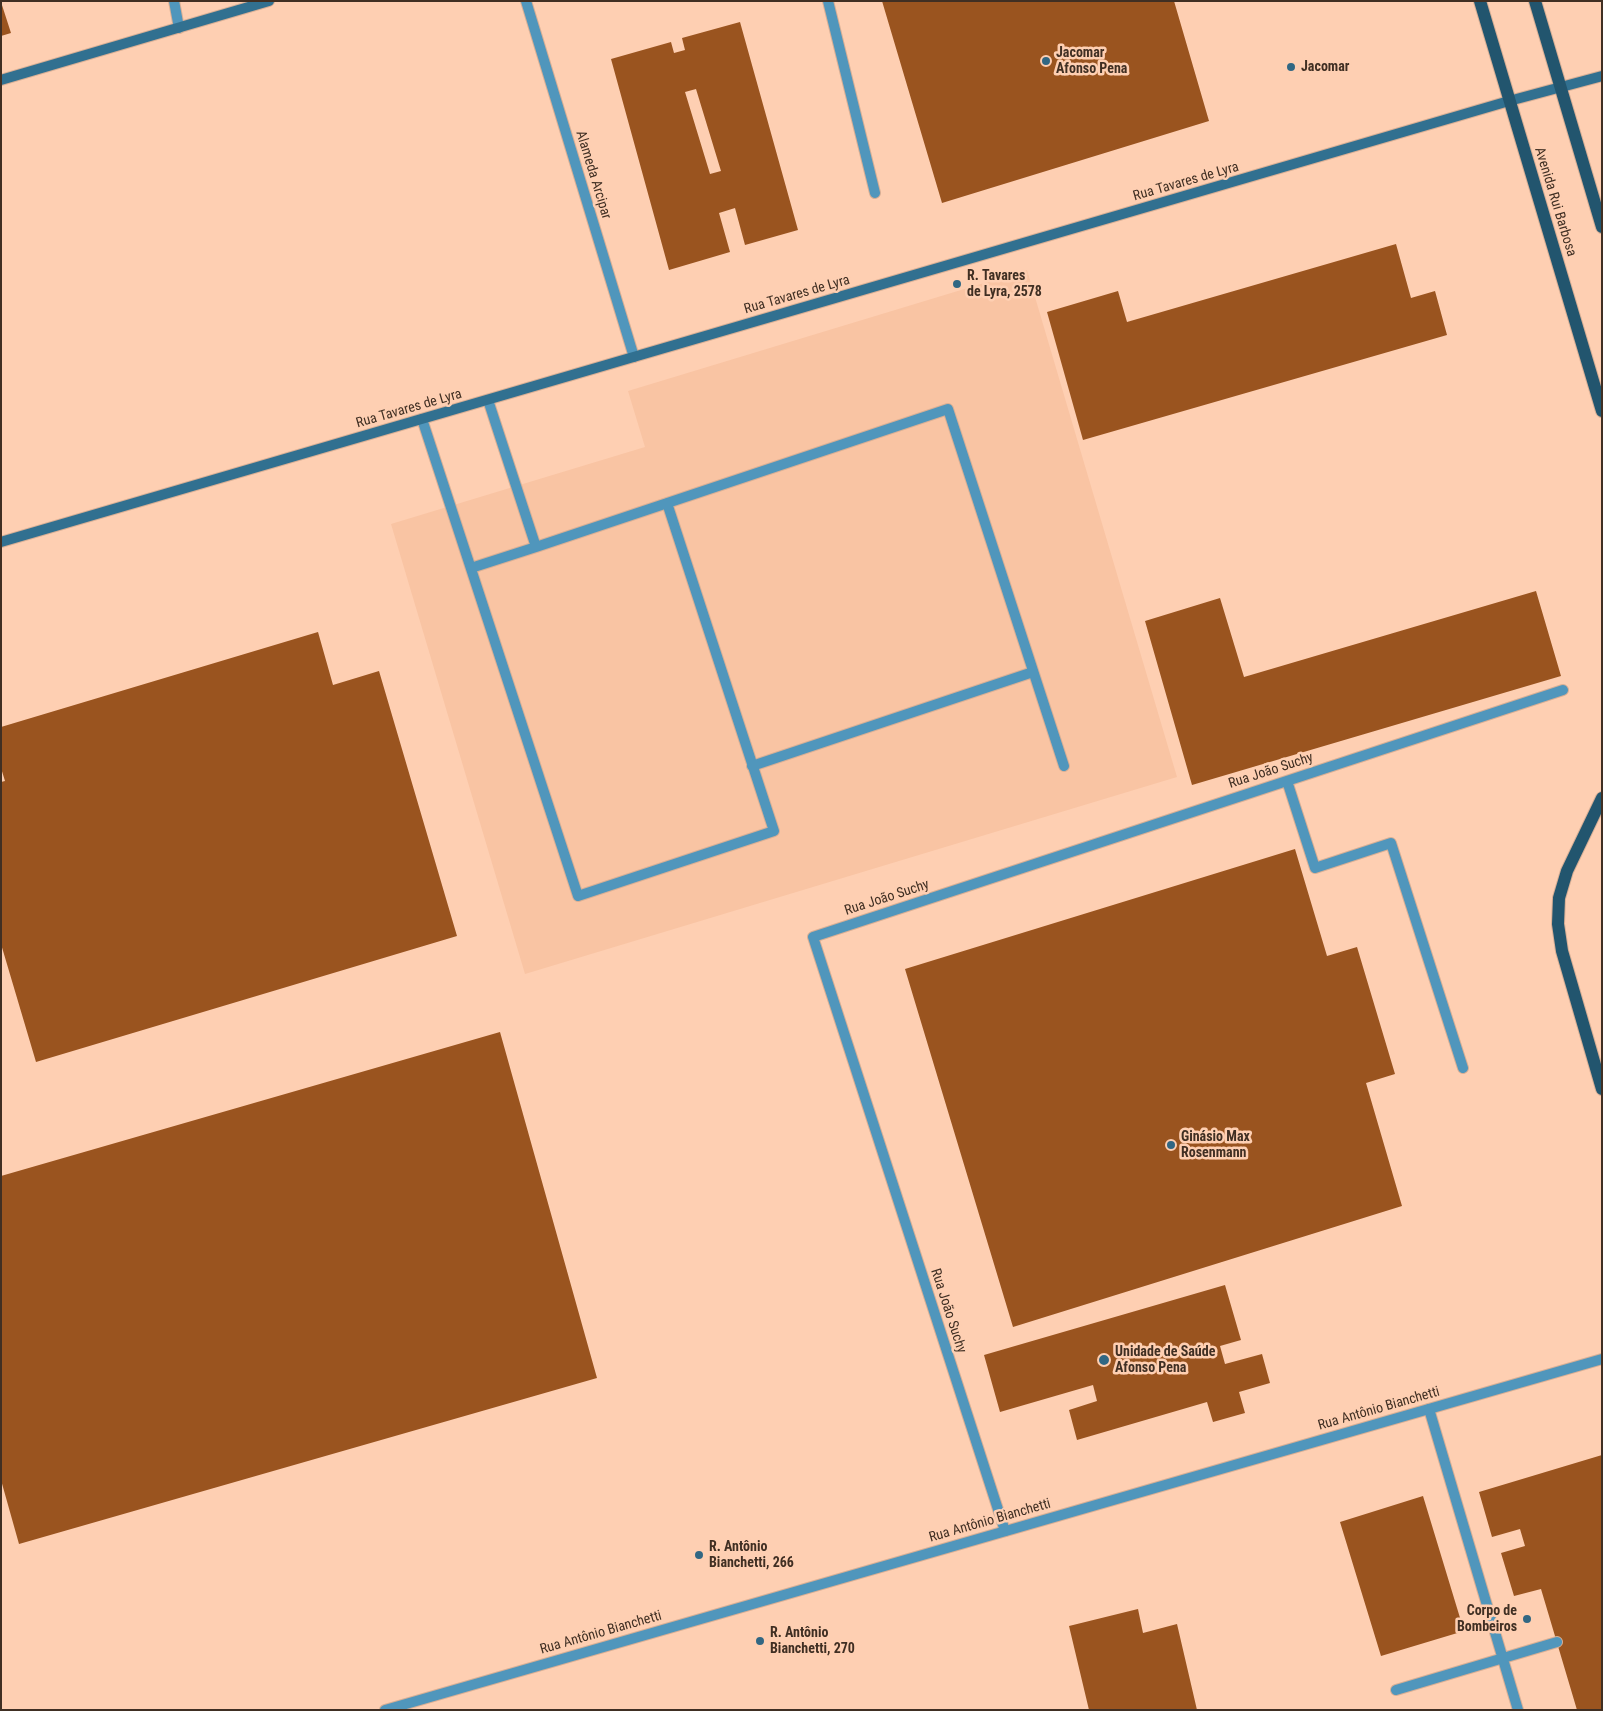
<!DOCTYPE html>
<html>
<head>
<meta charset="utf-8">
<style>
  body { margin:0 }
  #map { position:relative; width:1603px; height:1711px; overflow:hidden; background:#fecfb2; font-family:"Roboto Condensed",sans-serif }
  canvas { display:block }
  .frame { position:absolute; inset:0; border:2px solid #402f23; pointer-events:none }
</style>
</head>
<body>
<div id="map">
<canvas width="1603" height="1711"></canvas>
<div class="frame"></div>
</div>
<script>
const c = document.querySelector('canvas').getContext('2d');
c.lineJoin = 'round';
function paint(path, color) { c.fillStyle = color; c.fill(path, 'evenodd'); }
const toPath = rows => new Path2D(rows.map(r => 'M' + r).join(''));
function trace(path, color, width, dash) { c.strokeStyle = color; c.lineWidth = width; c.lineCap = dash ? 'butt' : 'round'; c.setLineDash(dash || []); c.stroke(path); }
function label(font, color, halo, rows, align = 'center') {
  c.font = font + ' "Roboto Condensed",sans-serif'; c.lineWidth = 5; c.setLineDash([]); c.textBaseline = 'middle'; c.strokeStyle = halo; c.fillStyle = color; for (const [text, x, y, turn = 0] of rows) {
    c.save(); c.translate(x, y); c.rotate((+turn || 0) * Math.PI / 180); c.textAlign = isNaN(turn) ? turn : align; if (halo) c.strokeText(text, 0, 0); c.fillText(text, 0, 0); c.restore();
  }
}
paint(toPath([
  [1027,270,1177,777,525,974,391,524,645,447,628,391]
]), '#f9c4a3');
paint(toPath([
  [882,1,1174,1,1209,121,942,203],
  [1,2,11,33,1,36],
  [740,22,798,230,745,245,735,208,719,213,730,252,669,270,611,59,671,42,674,53,685,50,682,38],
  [696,89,721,171,710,174,685,92],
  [1396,244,1411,298,1435,291,1447,335,1083,440,1047,312,1118,291,1127,322],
  [1536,591,1561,676,1192,785,1145,621,1220,598,1244,677],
  [318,632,333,685,379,671,457,936,36,1062,1,944,1,782,5,781,1,768,1,727],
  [1295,849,1327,956,1357,947,1395,1074,1366,1083,1402,1206,1013,1327,905,969],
  [500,1032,597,1378,19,1544,1,1480,1,1176],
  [1225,1285,1241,1340,1220,1346,1225,1364,1262,1354,1270,1383,1239,1392,1245,1413,1213,1422,1207,1402,1077,1440,1069,1410,1097,1401,1093,1385,1000,1412,984,1355],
  [1602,1455,1602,1710,1577,1710,1541,1589,1514,1596,1501,1553,1525,1546,1520,1529,1492,1537,1479,1492],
  [1423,1496,1464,1631,1381,1656,1340,1522],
  [1138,1609,1143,1633,1177,1624,1197,1710,1089,1710,1069,1626]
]), '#9a541f');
const service = toPath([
  [174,1,179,28],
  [828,1,875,193],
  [488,400,536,547,948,409,1064,766],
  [422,419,578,896,774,831,667,503],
  [471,568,536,547],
  [752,766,1033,672],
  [1287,781,1315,868,1391,843,1463,1068],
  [1429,1409,1518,1710],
  [1005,1531,813,937,1563,690],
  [1396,1690,1557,1642]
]);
const minor = toPath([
  [526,1,634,357]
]);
const tertiary = toPath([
  [385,1710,1602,1359]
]);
const secondary = toPath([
  [1,80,269,1],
  [1,542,1509,101,1602,76]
]);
const primary = toPath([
  [1480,1,1602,411],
  [1535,1,1602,227],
  [1602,798,1567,871,1559,898,1558,924,1562,951,1602,1089]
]);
trace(service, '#d8af95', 12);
trace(minor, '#d8af95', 12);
trace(tertiary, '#d8af95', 12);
trace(secondary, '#d8af95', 12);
trace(primary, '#d8af95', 14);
trace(service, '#5096bc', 10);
trace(minor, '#5096bc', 10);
trace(tertiary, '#5096bc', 10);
trace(secondary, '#317090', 10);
trace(primary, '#22556e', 12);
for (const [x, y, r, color] of [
  [1046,61,5,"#316783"],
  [1291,67,5,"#316783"],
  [957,284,5,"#316783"],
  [1171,1145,5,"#316783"],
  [1104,1360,6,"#316783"],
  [699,1555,5,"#316783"],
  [1527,1619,5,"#316783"],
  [760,1641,5,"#316783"]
]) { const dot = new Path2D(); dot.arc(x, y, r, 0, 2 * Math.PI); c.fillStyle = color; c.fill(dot); trace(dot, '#fecfb2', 2); }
label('bold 14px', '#402f23', '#fecfb2', [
  ["Jacomar",1056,53],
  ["Afonso Pena",1056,69],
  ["Jacomar",1301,67],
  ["R. Tavares",967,276],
  ["de Lyra, 2578",967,292],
  ["Ginásio Max",1181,1137],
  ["Rosenmann",1181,1153],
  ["Unidade de Saúde",1115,1352],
  ["Afonso Pena",1115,1368],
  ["R. Antônio",709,1547],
  ["Bianchetti, 266",709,1563],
  ["Corpo de",1517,1611,"right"],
  ["Bombeiros",1517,1627,"right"],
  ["R. Antônio",770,1633],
  ["Bianchetti, 270",770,1649]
], 'left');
label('14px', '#402f23', '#fecfb2', [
  ["Alameda Arcipar",593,175,73],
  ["Rua Tavares de Lyra",1186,182,-16],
  ["Avenida Rui Barbosa",1555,202,73],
  ["Rua Tavares de Lyra",797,295,-16],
  ["Rua Tavares de Lyra",409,409,-16],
  ["Rua João Suchy",1271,771,-18],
  ["Rua João Suchy",887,898,-18],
  ["Rua João Suchy",948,1311,72],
  ["Rua Antônio Bianchetti",1379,1409,-16],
  ["Rua Antônio Bianchetti",990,1521,-16],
  ["Rua Antônio Bianchetti",601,1633,-16]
]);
</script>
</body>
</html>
